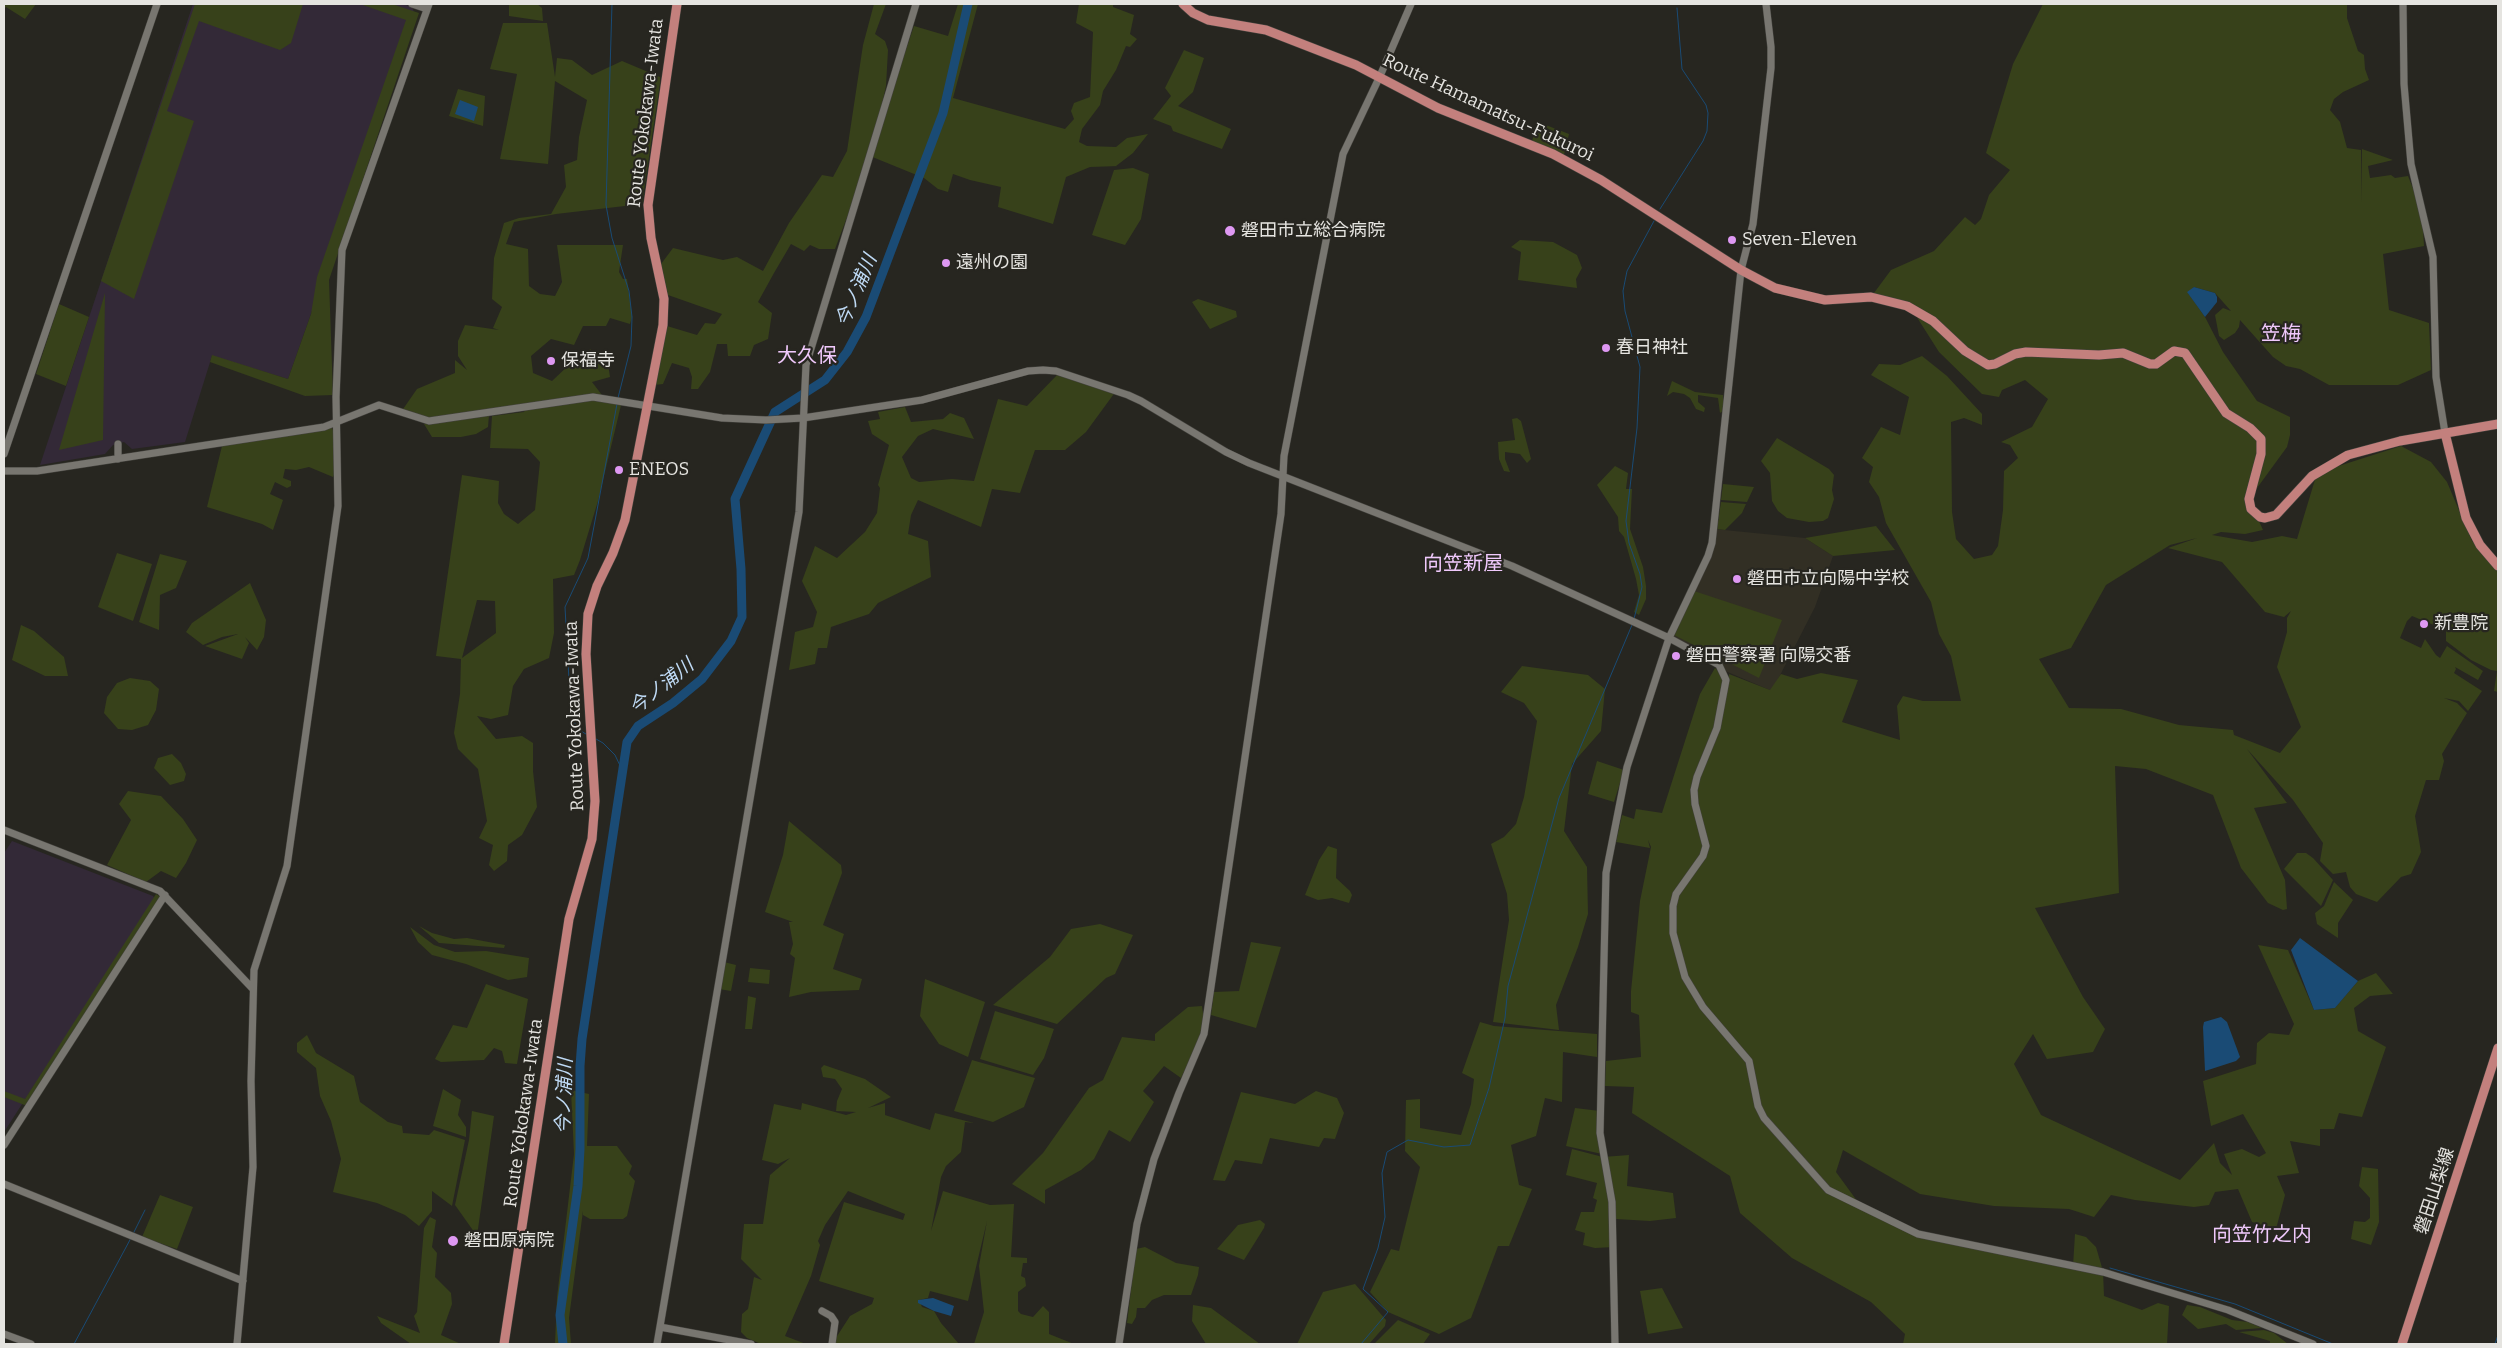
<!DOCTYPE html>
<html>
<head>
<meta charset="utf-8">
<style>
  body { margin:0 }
  #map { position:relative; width:2502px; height:1348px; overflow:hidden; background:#272620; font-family:Bitter,serif }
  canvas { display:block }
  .frame { position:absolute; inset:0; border:5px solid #e5e4e0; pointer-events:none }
</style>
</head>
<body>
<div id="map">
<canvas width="2502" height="1348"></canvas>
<div class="frame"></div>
</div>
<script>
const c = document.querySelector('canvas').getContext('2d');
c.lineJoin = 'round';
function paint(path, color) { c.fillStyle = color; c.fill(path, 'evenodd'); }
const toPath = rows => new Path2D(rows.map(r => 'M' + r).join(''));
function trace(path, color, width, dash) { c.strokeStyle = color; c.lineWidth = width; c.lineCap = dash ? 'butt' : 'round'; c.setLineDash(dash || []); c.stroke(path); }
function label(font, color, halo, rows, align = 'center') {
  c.font = font + ' Bitter,"Noto Sans JP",serif'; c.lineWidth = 4.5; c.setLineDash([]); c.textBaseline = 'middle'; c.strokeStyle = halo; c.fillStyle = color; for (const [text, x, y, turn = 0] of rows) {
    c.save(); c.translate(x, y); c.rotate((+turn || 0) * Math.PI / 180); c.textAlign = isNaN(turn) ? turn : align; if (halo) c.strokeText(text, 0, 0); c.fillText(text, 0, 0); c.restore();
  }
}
paint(toPath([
  [193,4,403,4,412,7,416,17,288,379,212,356,185,442,132,449,124,442,113,445,105,454,40,465],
  [12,841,153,896,155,899,4,1132,4,853]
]), '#332937');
paint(toPath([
  [1714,529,1805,538,1833,556,1815,607,1772,691,1723,670,1669,638,1709,554]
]), '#322f24');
paint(toPath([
  [4,4,36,4,25,19,6,7,4,9],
  [195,4,303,4,291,43,280,50,199,21,167,111,194,121,134,299,101,281],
  [360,4,392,4,419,13,329,280,333,395,305,396,210,362,212,355,288,379,311,314,317,277,406,20],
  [509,4,537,4,542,8,543,21,509,16],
  [874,4,886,4,875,34,885,41,888,50,886,86,872,149,914,26,948,36,958,4,978,4,953,98,1065,129,1074,119,1071,111,1074,103,1090,97,1093,32,1076,23,1079,4,1113,4,1113,7,1134,15,1130,34,1137,39,1130,47,1126,46,1116,70,1103,91,1100,105,1082,129,1079,142,1087,146,1116,147,1127,138,1148,134,1133,153,1116,166,1119,166,1090,167,1066,177,1053,224,998,207,1001,187,970,180,953,174,948,192,938,189,924,178,870,156,835,249,819,249,810,245,804,251,791,244,774,273,758,302,772,313,768,339,754,345,750,356,728,356,727,344,717,344,710,372,698,389,691,389,692,377,689,368,672,363,663,384,654,385,667,326,697,335,705,323,715,324,722,314,668,295,661,264,673,248,723,260,737,257,763,271,789,223,822,175,833,177,847,151,863,45],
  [2043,4,2347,4,2347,18,2358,51,2364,55,2365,69,2369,80,2343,92,2334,99,2330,110,2340,122,2347,148,2361,150,2361,202,2362,149,2393,160,2368,166,2370,178,2391,175,2395,178,2408,176,2422,211,2424,246,2383,254,2389,310,2429,323,2431,370,2398,385,2329,385,2300,369,2286,366,2273,357,2240,320,2239,327,2235,333,2224,340,2219,336,2215,315,2223,308,2231,311,2215,293,2194,287,2188,293,2205,317,2223,352,2257,401,2290,417,2290,435,2287,447,2249,499,2263,530,2245,534,2221,532,2212,535,2252,542,2282,536,2297,539,2317,473,2401,446,2431,462,2447,482,2472,541,2498,566,2498,692,2494,691,2497,671,2491,670,2471,660,2446,641,2446,630,2412,616,2407,621,2400,638,2421,648,2425,639,2436,655,2440,658,2447,646,2483,671,2478,680,2455,667,2456,669,2454,673,2482,691,2468,711,2459,701,2444,698,2457,703,2467,713,2442,754,2444,761,2439,780,2426,780,2415,816,2421,852,2411,874,2401,877,2377,902,2356,894,2350,887,2346,872,2333,874,2320,861,2323,843,2293,800,2247,749,2287,803,2254,808,2285,880,2287,909,2283,910,2268,903,2241,868,2213,795,2146,769,2115,766,2119,893,2035,908,2083,997,2105,1029,2093,1052,2047,1059,2033,1034,2014,1064,2041,1115,2180,1180,2214,1143,2220,1163,2232,1175,2224,1154,2242,1149,2259,1157,2266,1153,2243,1114,2211,1126,2203,1081,2256,1064,2257,1043,2269,1033,2289,1035,2294,1024,2258,945,2288,950,2314,1010,2335,1008,2358,981,2376,973,2393,994,2370,996,2354,1008,2358,1031,2386,1047,2362,1117,2339,1113,2334,1129,2320,1129,2320,1146,2290,1141,2299,1173,2277,1176,2285,1195,2276,1229,2252,1222,2238,1189,2215,1192,2209,1205,2194,1207,2135,1200,2111,1195,2094,1217,2069,1209,1994,1206,1920,1194,1843,1150,1836,1172,1863,1209,1917,1233,2073,1266,2075,1234,2086,1237,2096,1247,2103,1271,2104,1296,2142,1310,2158,1303,2169,1306,2167,1344,1903,1344,1905,1334,1871,1302,1792,1258,1740,1213,1730,1176,1632,1113,1634,1087,1605,1086,1606,1061,1641,1057,1639,1015,1631,1012,1631,991,1640,901,1651,847,1648,840,1650,848,1616,842,1622,815,1634,819,1636,809,1662,813,1700,694,1715,668,1729,680,1729,674,1770,690,1781,674,1797,679,1821,673,1858,680,1842,722,1900,740,1897,706,1903,696,1923,701,1961,701,1951,656,1939,634,1931,602,1886,523,1879,497,1869,482,1873,467,1862,458,1881,427,1900,435,1909,397,1871,375,1879,364,1900,365,1922,356,1947,376,1982,414,1982,425,1964,418,1951,422,1952,512,1956,539,1974,559,1992,555,1998,546,2003,510,2004,471,2018,458,2010,445,2001,442,2032,427,2048,399,2025,380,2002,390,1999,397,1982,394,1939,352,1911,308,1871,297,1891,270,1934,251,1965,217,1975,225,1981,219,1989,195,2010,170,1986,153,2013,64],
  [2197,538,2168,548,2222,562,2265,612,2284,617,2291,611,2287,618,2287,632,2277,667,2301,727,2280,753,2234,735,2233,730,2179,725,2121,709,2069,708,2039,659,2071,648,2106,585,2170,545],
  [503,23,547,23,555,77,557,58,572,60,592,75,622,61,660,77,660,83,642,204,556,214,514,222,506,244,528,249,529,286,540,294,555,296,562,282,557,245,623,245,619,272,623,279,627,279,632,317,630,324,610,318,606,326,583,326,574,345,551,339,531,356,533,373,552,381,571,363,582,364,590,349,608,364,610,377,592,382,605,399,622,401,598,501,580,560,574,575,553,579,554,633,549,658,524,669,513,686,508,715,491,719,477,716,496,739,522,736,533,743,533,771,537,807,522,835,508,845,507,861,494,871,489,865,493,845,479,838,487,821,478,769,458,749,454,733,460,694,461,659,436,656,462,475,499,481,498,503,504,514,518,524,535,510,540,462,528,449,490,448,492,416,524,412,527,407,431,421,401,412,417,389,455,373,455,360,467,370,458,356,458,341,465,325,499,330,493,328,502,307,492,299,494,258,504,223,519,218,551,214,566,187,564,165,577,160,579,137,587,100,555,81,548,164,500,159,517,74,490,69],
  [477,600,495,601,496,633,462,658],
  [1184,50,1204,58,1193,92,1178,106,1231,129,1222,149,1173,131,1171,126,1153,119,1171,96,1165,88],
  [458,89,485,96,483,126,449,116],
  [1538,122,1569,134,1563,159,1531,144],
  [1133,168,1149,174,1141,219,1125,245,1092,235,1114,170],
  [1520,240,1553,242,1577,255,1582,268,1576,279,1577,288,1518,280,1521,252,1511,247],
  [105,293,103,440,59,450],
  [1198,299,1236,311,1237,317,1210,329,1192,302],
  [59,304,89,317,66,386,36,374],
  [1059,373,1116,391,1086,432,1065,450,1035,450,1020,493,992,489,981,527,918,500,911,515,908,534,928,541,931,577,878,603,869,614,831,627,827,648,818,648,815,664,789,670,795,632,813,627,817,612,802,581,815,546,837,558,865,532,877,513,880,488,878,485,889,445,872,434,868,421,880,419,878,412,905,407,911,422,943,419,950,413,964,418,974,439,933,429,918,436,902,457,911,478,919,482,952,479,974,481,998,399,1027,406],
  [1672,381,1695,392,1723,395,1723,411,1720,413,1718,398,1698,395,1698,402,1705,408,1704,412,1696,409,1690,398,1684,394,1673,392,1667,396],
  [489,415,488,427,476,434,461,437,432,437,424,424],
  [1517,418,1521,421,1531,459,1527,463,1520,454,1505,452,1505,459,1510,472,1504,471,1499,459,1498,442,1515,440,1512,419],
  [331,425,337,442,333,449,338,468,333,477,309,467,296,470,285,469,283,478,291,481,291,486,287,488,275,482,270,494,283,500,273,530,262,524,207,507,223,442],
  [1777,438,1829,469,1834,475,1832,490,1834,499,1828,518,1823,521,1809,522,1787,518,1778,511,1772,501,1770,473,1761,461],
  [1615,466,1628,473,1626,489,1632,489,1630,529,1643,567,1646,586,1646,599,1639,615,1634,612,1639,595,1636,579,1624,537,1619,531,1618,517,1597,485],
  [1723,484,1754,487,1747,502,1721,500],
  [1721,502,1746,504,1742,513,1725,530,1717,529],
  [1876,526,1895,550,1833,556,1805,538],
  [117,553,152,564,133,621,98,607],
  [160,554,187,561,176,588,160,595,159,630,139,622],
  [250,583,266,620,264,637,257,650,245,637,249,643,242,659,205,646,238,634,222,637,203,645,186,632,192,623],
  [1694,591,1782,620,1759,678,1674,635],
  [21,625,34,631,64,657,68,676,45,676,12,660],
  [1522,666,1588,675,1605,689,1601,731,1572,764,1564,831,1587,867,1588,914,1578,947,1556,1005,1559,1030,1493,1022,1509,920,1507,894,1491,844,1504,837,1516,824,1524,797,1537,721,1524,703,1501,692],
  [130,678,150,681,159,689,156,710,148,725,132,730,118,729,104,713,107,697,117,683],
  [172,754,181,763,186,774,184,781,170,785,154,768,158,758],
  [1597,761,1624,770,1614,802,1588,794],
  [128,791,161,796,183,819,197,840,186,863,176,878,161,871,146,882,107,865,131,820,119,804],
  [789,821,841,865,842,873,823,925,844,934,833,969,862,979,859,990,811,992,789,997,795,958,790,954,793,944,789,922,793,922,765,912,783,855],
  [1328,846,1337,849,1336,878,1350,891,1352,895,1349,903,1332,898,1318,900,1305,895,1319,860],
  [2297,853,2306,853,2313,858,2333,880,2321,906,2284,869],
  [2334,882,2353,900,2338,923,2338,938,2317,924,2315,913,2324,906],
  [156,894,164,899,27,1106,4,1097,4,1091,25,1099],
  [1100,924,1133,935,1115,974,1106,978,1057,1024,993,1005,1050,957,1071,929],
  [419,926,432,933,454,939,467,938,505,945,504,948,439,943],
  [410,927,434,945,455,952,486,951,529,958,527,977,508,980,466,964,432,955,418,942],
  [1251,942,1281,947,1256,1028,1211,1015,1214,992,1239,991],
  [724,962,736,965,731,991,719,989],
  [750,968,770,970,769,984,748,982],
  [925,979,985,1002,968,1057,939,1044,920,1016],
  [486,984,528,999,517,1064,505,1063,502,1051,494,1048,484,1060,441,1062,435,1059,453,1025,467,1028],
  [748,996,756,998,752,1029,745,1029],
  [1202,1006,1205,1029,1181,1078,1164,1066,1143,1091,1154,1102,1130,1142,1109,1130,1094,1159,1081,1170,1045,1190,1045,1204,1012,1184,1043,1153,1089,1088,1103,1080,1122,1037,1155,1041,1155,1034,1188,1007],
  [995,1011,1054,1029,1044,1058,1033,1075,980,1059],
  [1480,1022,1494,1026,1597,1034,1597,1057,1563,1052,1562,1102,1545,1098,1536,1136,1511,1145,1519,1185,1532,1189,1509,1246,1498,1246,1471,1318,1439,1334,1388,1312,1370,1292,1391,1249,1399,1251,1420,1167,1405,1151,1406,1100,1420,1099,1420,1128,1461,1135,1471,1104,1474,1079,1462,1073],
  [307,1035,316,1053,354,1076,360,1102,388,1122,402,1126,403,1133,429,1135,434,1130,465,1140,452,1206,432,1191,432,1211,419,1226,405,1215,377,1203,333,1192,341,1159,331,1121,320,1096,316,1068,297,1052,297,1043],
  [972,1060,1035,1078,1024,1107,993,1122,954,1111],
  [824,1065,865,1079,891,1097,868,1108,885,1103,885,1115,930,1130,935,1113,974,1123,965,1122,961,1152,946,1166,941,1177,931,1231,943,1191,990,1205,1014,1204,1011,1257,1027,1258,1027,1263,1023,1263,1021,1276,1025,1278,1026,1286,1018,1292,1018,1311,1021,1314,1033,1317,1043,1306,1049,1312,1049,1334,1074,1344,974,1344,984,1312,979,1266,987,1221,968,1301,930,1291,928,1298,919,1300,922,1307,934,1311,941,1323,959,1344,832,1344,850,1316,872,1304,874,1298,819,1281,844,1202,903,1220,902,1223,905,1214,848,1191,825,1225,818,1241,820,1245,811,1276,785,1336,806,1344,761,1344,747,1338,741,1332,742,1314,748,1309,754,1277,762,1280,741,1259,744,1224,763,1224,770,1175,790,1158,778,1164,762,1160,774,1104,801,1110,802,1103,846,1115,856,1112,836,1111,837,1101,842,1089,835,1079,823,1077,821,1068],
  [443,1089,461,1100,458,1115,466,1127,466,1137,433,1126],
  [571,1090,589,1094,587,1146,617,1146,632,1166,629,1174,635,1181,627,1216,623,1219,590,1219,583,1215,583,1211,569,1318,571,1344,555,1344,557,1297,574,1154],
  [1316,1091,1337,1098,1344,1113,1335,1139,1324,1138,1319,1147,1270,1138,1262,1164,1235,1160,1225,1181,1213,1180,1241,1092,1295,1104],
  [1575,1108,1600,1111,1602,1154,1566,1146],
  [472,1111,494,1116,477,1236,455,1205,469,1140],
  [1572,1149,1603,1157,1629,1155,1627,1186,1673,1193,1676,1218,1650,1221,1616,1219,1614,1247,1595,1248,1583,1245,1585,1233,1575,1230,1581,1212,1594,1212,1597,1200,1593,1198,1597,1183,1566,1175],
  [2362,1167,2378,1169,2379,1222,2371,1245,2351,1239,2354,1221,2365,1222,2370,1218,2370,1198,2359,1186],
  [160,1195,193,1207,177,1249,142,1237],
  [430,1217,436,1220,432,1247,437,1253,435,1277,451,1293,452,1304,441,1335,461,1344,411,1344,381,1323,377,1316,420,1333,414,1316,417,1312,424,1228],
  [1260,1220,1265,1224,1264,1228,1244,1260,1217,1249,1238,1225],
  [1145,1247,1176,1263,1199,1267,1198,1275,1191,1295,1164,1295,1152,1300,1145,1308,1137,1308,1136,1317,1132,1324,1127,1323,1136,1249],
  [1355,1284,1386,1320,1385,1326,1369,1344,1297,1344,1323,1292],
  [1662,1288,1683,1328,1648,1334,1640,1291],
  [1193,1305,1211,1308,1260,1344,1206,1344,1192,1321],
  [2187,1305,2200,1307,2232,1320,2248,1322,2262,1328,2236,1330,2226,1324,2198,1329,2182,1315],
  [1398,1320,1430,1334,1423,1344,1374,1344],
  [2264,1330,2274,1333,2288,1344,2270,1344,2270,1341,2239,1332]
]), '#37411a');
paint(toPath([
  [460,100,478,107,474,121,455,114],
  [2194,287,2215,293,2217,297,2217,302,2205,317,2187,292],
  [2300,938,2358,981,2335,1008,2314,1010,2291,950],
  [2221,1017,2227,1022,2240,1057,2236,1061,2205,1071,2203,1027,2204,1022],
  [933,1298,954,1306,951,1316,934,1311,918,1303,918,1300]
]), '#1a4b75');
trace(toPath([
  [612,4,606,205,612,238,629,291,632,317,631,346,618,398],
  [1660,209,1703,141,1707,131,1708,113,1706,105,1682,69,1677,8],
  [1634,619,1642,587,1640,574,1629,543,1626,521,1637,428,1640,367,1625,311,1623,291,1627,271,1654,221],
  [586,734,579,730,571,717,565,607,588,558,617,404],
  [596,739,603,743,615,755,624,774],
  [133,1234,145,1210],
  [2110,1268,2235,1304,2333,1344],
  [74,1344,131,1238],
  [1361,1344,1388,1312,1363,1289,1378,1248,1385,1217,1382,1173,1387,1152,1408,1140,1444,1147,1470,1145,1489,1088,1505,1018,1508,986,1559,798,1632,625],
  [2495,1344,2498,1335]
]), '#1a4b75', 1);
trace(toPath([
  [563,1344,560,1315,578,1186,580,1149,580,1066,582,1039,627,742,638,726,673,703,702,679,731,641,742,617,741,569,735,499,775,412,825,380,847,352,866,317,943,113,968,4]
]), '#1a4b75', 9);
const minor = toPath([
  [412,4,427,9],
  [2403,4,2404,84,2411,164,2433,257,2436,377,2445,433],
  [118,444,118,459],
  [4,454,157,4],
  [4,471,37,471,324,427,379,405,429,421,593,397,722,418,766,420,803,418,922,400,1028,371,1043,370,1056,371,1128,395,1141,401,1226,452,1249,463,1512,566,1669,638,1719,665,1726,680,1717,728,1697,777,1694,790,1695,804,1706,846,1703,856,1676,894,1673,906,1673,933,1685,977,1703,1007,1749,1061,1758,1106,1764,1118,1828,1190,1918,1234,2103,1272,2228,1310,2313,1344],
  [4,830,160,891,252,988],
  [4,1145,165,895],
  [4,1184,243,1281],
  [822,1311,831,1316,835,1322,832,1344],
  [660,1327,751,1344],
  [4,1334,31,1344],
  [237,1344,253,1167,251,1081,254,970,287,866,338,506,336,397,342,250,429,4],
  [657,1344,799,512,806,365,916,4],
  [1119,1344,1137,1224,1154,1159,1179,1093,1204,1034,1281,514,1284,456,1343,154,1380,76,1411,4],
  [1615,1344,1612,1202,1600,1133,1606,873,1627,767,1669,638,1708,556,1712,543,1741,270,1753,224,1771,68,1771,47,1766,4]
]);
const major = toPath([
  [1183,4,1193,13,1208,20,1266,30,1356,65,1438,108,1553,154,1601,180,1741,270,1775,288,1825,300,1871,297,1907,306,1933,321,1965,351,1988,365,1995,364,2015,354,2026,352,2099,355,2123,353,2150,364,2156,364,2174,351,2185,353,2226,413,2250,428,2261,439,2261,454,2249,499,2251,509,2260,517,2265,518,2276,515,2312,476,2348,455,2400,441,2498,424],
  [2445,433,2466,518,2480,545,2498,566],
  [504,1344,569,919,592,839,595,801,586,654,588,614,597,586,613,553,625,520,663,325,664,299,651,238,648,205,677,4],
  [2402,1344,2498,1048]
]);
trace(minor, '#43423d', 8);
trace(major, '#43423d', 10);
trace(minor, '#787670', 7);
trace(major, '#c3807d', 9);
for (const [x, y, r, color] of [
  [1230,231,6,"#de98f2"],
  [1732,240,5,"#de98f2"],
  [946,263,5,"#de98f2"],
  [1606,348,5,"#de98f2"],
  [551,361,5,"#de98f2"],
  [619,470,5,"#de98f2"],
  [1737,579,5,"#de98f2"],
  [2424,624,5,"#de98f2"],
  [1676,656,5,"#de98f2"],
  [453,1241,6,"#de98f2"]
]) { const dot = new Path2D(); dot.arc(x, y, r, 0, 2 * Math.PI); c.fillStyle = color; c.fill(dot); trace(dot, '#272620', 2); }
label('18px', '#e5e4e0', '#272620', [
  ["Route Hamamatsu-Fukuroi",1488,108,25],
  ["Route Yokokawa-Iwata",646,113,-83],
  ["Route Yokokawa-Iwata",575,716,-92],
  ["Route Yokokawa-Iwata",524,1113,-82],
  ["磐田山梨線",2435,1191,-72]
]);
label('18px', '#e5e4e0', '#272620', [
  ["磐田市立総合病院",1241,231],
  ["Seven-Eleven",1742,240],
  ["遠州の園",956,263],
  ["春日神社",1616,348],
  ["保福寺",561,361],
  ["ENEOS",629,470],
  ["磐田市立向陽中学校",1747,579],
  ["新豊院",2434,624],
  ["磐田警察署 向陽交番",1686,656],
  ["磐田原病院",464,1241]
], 'left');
label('italic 19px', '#bfdaf5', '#272620', [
  ["今ノ浦川",857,291,-67],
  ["今ノ浦川",662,687,-39],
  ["今ノ浦川",565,1096,-88]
]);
label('20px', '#f0c9fc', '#272620', [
  ["笠梅",2281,334],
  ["大久保",807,356],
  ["向笠新屋",1463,564],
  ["向笠竹之内",2262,1235]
]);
</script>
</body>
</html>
